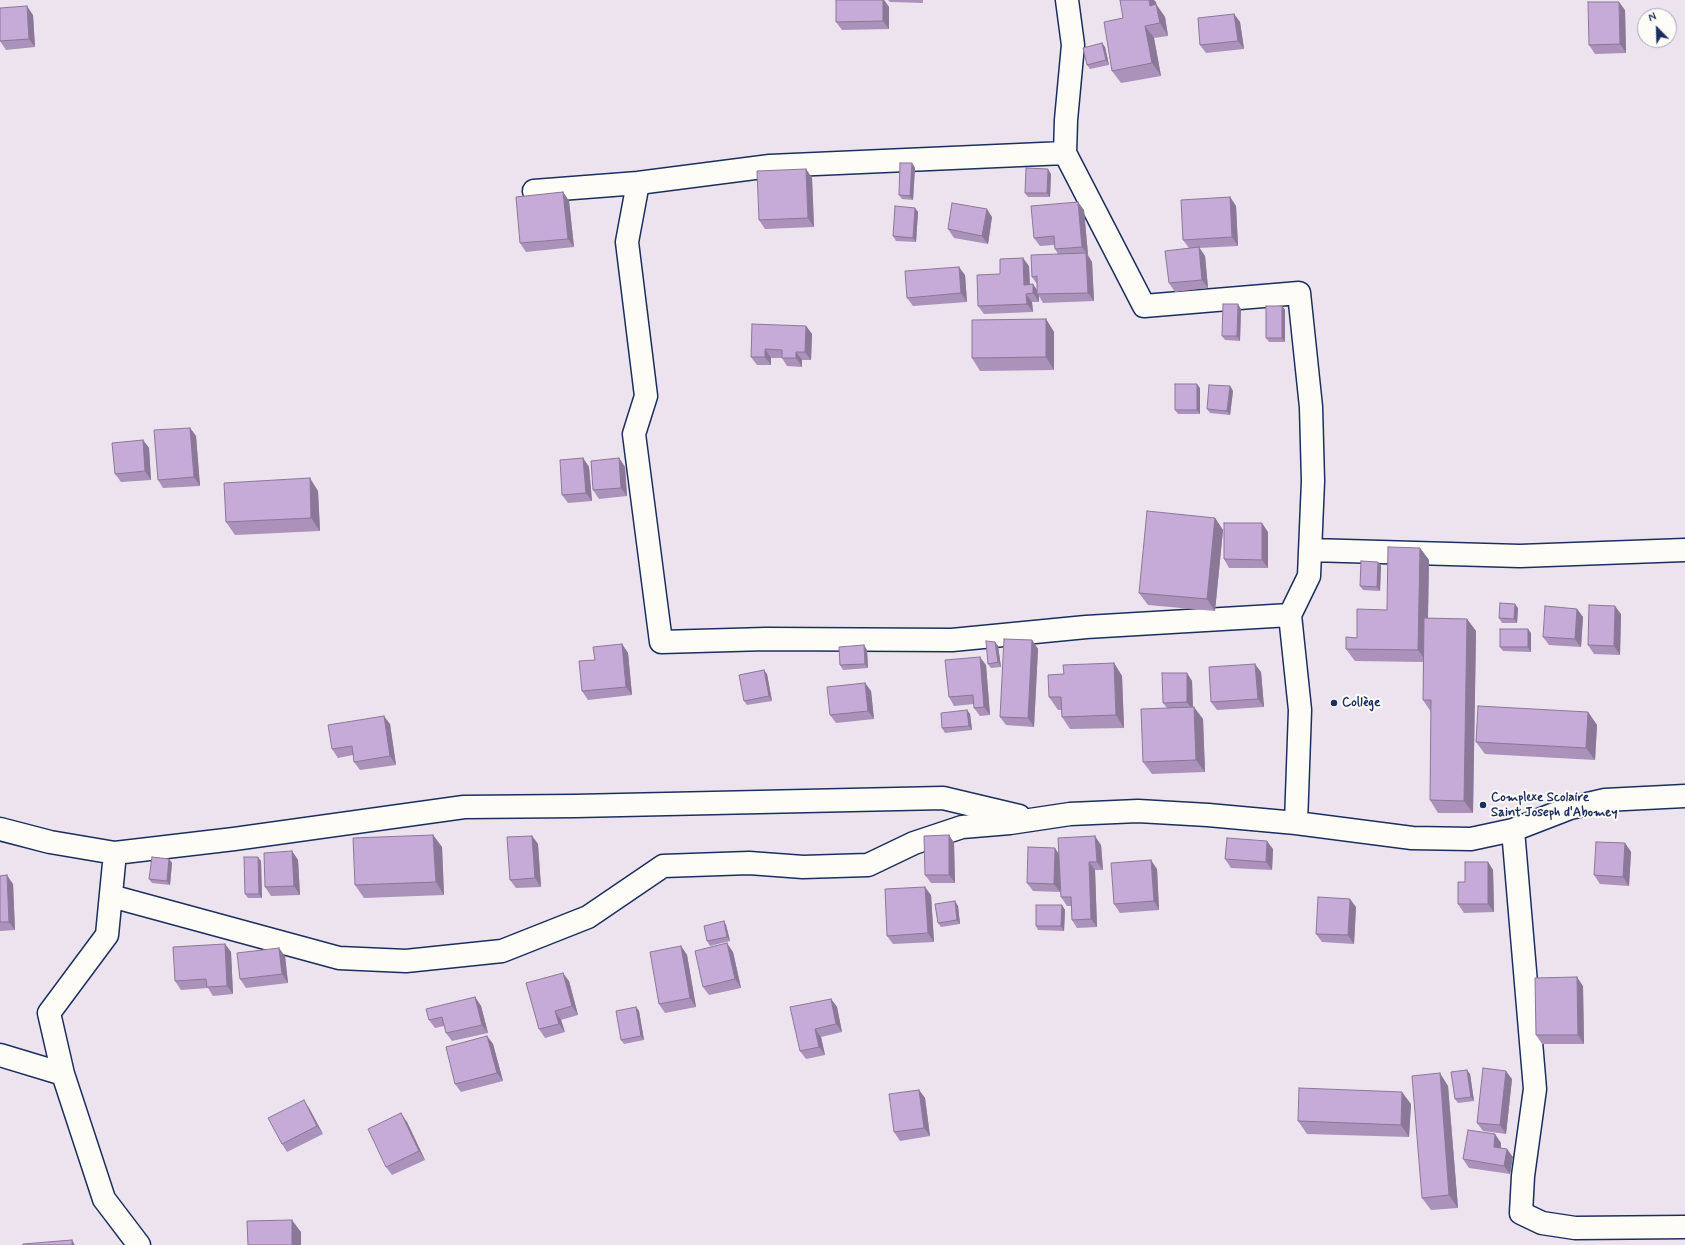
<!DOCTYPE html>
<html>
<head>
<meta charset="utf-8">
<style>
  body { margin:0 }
  #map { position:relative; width:1685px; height:1245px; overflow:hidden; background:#ece3ee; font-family:Mynerve,sans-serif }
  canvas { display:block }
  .north { position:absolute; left:1637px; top:8px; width:40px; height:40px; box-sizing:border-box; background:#fdfcf7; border:1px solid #a3aaba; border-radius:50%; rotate:337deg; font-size:11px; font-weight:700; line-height:16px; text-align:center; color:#1b2f5e }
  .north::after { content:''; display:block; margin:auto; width:14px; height:18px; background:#1b2f5e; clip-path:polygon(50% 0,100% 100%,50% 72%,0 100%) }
</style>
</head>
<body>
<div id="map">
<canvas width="1685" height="1245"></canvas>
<div class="north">N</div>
</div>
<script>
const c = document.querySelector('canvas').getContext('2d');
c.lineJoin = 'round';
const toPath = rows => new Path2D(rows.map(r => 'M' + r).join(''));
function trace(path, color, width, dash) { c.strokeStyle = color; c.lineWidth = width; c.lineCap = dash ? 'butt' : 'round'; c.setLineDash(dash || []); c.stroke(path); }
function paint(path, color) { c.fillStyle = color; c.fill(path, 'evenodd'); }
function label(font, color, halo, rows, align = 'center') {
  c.font = font + ' Mynerve,sans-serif'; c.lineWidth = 4; c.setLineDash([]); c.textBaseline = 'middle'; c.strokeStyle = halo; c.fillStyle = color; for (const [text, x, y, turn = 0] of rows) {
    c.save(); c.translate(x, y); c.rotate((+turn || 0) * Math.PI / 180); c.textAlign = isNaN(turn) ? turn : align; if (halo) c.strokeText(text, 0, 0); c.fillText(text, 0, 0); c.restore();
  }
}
const street = toPath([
  [1067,0,1073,45,1066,120,1065,153,1144,306,1299,293,1311,407,1313,481,1309,576,1290,615,1300,710,1296,823],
  [638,183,627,242,646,396,634,434,661,642,766,639,952,640,1086,627,1290,615],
  [534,191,638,183,770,166,1065,153],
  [1310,550,1520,556,1685,550],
  [0,829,50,842,115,853,234,839,464,807,575,806,943,798,1019,816],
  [1513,830,1535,1089,1523,1176,1521,1213,1542,1223,1575,1228,1685,1227],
  [111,896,339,958,406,961,502,951,588,917,663,866,749,863,803,867,868,865,914,843,962,827,1010,823,1070,814,1138,811,1208,815,1296,823,1412,838,1471,839,1513,830,1570,808,1605,800,1685,796],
  [0,1055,63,1074,104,1199,139,1245],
  [63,1074,49,1013,107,935,115,853]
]);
trace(street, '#1b2f5e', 25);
trace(street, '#fdfcf7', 22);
paint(toPath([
  [836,0,884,0,889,7,889,29,842,30,836,22],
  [888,0,923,0,923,3,890,2],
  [1156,2,1156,4,1165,17,1168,36,1154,38,1161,76,1121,83,1112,71,1123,18],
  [1625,10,1626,53,1595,54,1589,45],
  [1234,14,1240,22,1244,49,1206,53,1200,45],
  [33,15,35,47,6,50,0,41],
  [1102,43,1105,47,1109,65,1090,69,1087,65],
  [912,163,915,168,913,200,902,199,899,195],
  [806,169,812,178,814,227,765,229,759,220],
  [1051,174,1050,197,1028,197,1025,193],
  [563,192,569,201,574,247,526,252,520,243],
  [1230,197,1236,206,1238,246,1199,248,1205,256,1208,288,1175,292,1169,283,1189,248,1183,240],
  [915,208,918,212,916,242,896,241,893,236],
  [1084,210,1088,255,1092,262,1094,301,1043,303,1039,296,1039,302,1032,302,1033,312,984,314,978,306,1000,274,1029,266,1030,284,1033,284,1037,291,1037,284,1032,277,1058,254,1055,249,1054,245,1040,246,1034,238],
  [992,217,988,244,954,238,948,229],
  [965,275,967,302,913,306,907,298],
  [1282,306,1285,310,1285,342,1269,342,1266,338],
  [1241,309,1240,341,1225,340,1222,336],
  [1046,319,1054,332,1054,370,980,371,972,358],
  [806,326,812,334,811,360,802,360,802,367,787,366,782,358,771,358,771,365,757,365,751,357],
  [1230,386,1233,391,1230,415,1210,413,1207,409],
  [1200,388,1200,414,1178,414,1175,410],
  [190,428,196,436,200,486,163,488,158,480],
  [143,440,149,448,151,480,121,482,115,474],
  [583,458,589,467,592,501,568,503,562,495],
  [619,458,625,467,627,496,599,499,593,490],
  [318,491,320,531,235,535,226,522],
  [1215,518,1223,530,1215,611,1148,605,1139,593],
  [1268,532,1268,568,1229,568,1224,559],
  [1420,548,1429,560,1428,618,1467,619,1476,631,1473,813,1438,813,1430,800,1431,712,1423,700,1423,662,1355,661,1346,649,1357,638,1387,610],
  [1378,562,1381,566,1380,591,1363,590,1360,586],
  [1518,608,1517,623,1502,623,1499,618],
  [1577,609,1583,617,1581,647,1549,645,1543,637],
  [1621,614,1620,655,1594,654,1588,645],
  [1531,633,1531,652,1503,651,1500,647],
  [1032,640,1038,649,1034,727,1006,725,1000,717],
  [995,642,998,646,1001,667,991,668,988,664],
  [622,644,628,653,632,695,588,700,582,691],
  [867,650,868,668,843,670,840,665],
  [1114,663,1122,676,1124,728,1070,729,1062,717,1061,710,1058,710,1049,697,1064,674],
  [986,665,990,715,980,716,974,708,974,704,954,706,949,697],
  [1261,672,1264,707,1217,710,1211,702],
  [1187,673,1192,681,1193,707,1203,719,1205,772,1152,774,1143,762,1167,708,1163,703],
  [767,674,772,701,747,705,744,701],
  [865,683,871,691,874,719,836,723,830,715],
  [967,710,970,714,972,730,945,733,942,728],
  [1588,712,1597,725,1595,760,1485,754,1476,742],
  [390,724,396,765,360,770,354,762,353,755,338,758,332,749],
  [433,835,442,847,444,895,364,898,355,885],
  [949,835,954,843,955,883,931,883,925,875],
  [532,836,538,844,541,887,516,888,510,880],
  [1625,843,1631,852,1629,886,1600,884,1594,875],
  [1101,845,1103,870,1095,870,1097,927,1077,928,1072,920,1071,906,1067,906,1061,897,1060,877,1060,892,1033,891,1027,883,1059,854],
  [1273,849,1272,870,1231,868,1225,859],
  [292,851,298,860,300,895,271,896,265,887],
  [169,859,172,863,170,885,152,883,149,879],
  [261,861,262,898,248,898,245,894],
  [1488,862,1493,870,1494,912,1464,913,1458,904,1465,882],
  [1157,869,1159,910,1120,913,1114,904],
  [0,876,13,884,15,930,0,931],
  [931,895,934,942,893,944,887,936],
  [1062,905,1065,910,1064,931,1038,930,1036,926],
  [958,906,960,924,941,927,938,923],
  [1356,907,1354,944,1322,942,1316,934],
  [724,921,726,925,730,941,710,946,707,941],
  [225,944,231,952,233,994,213,996,208,988,181,990,175,981],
  [681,946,687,955,696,1007,665,1013,659,1004],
  [733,952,741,988,709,995,703,987],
  [285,956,288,983,246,988,240,979],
  [569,981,578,1015,561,1020,565,1032,545,1038,539,1029],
  [1583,986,1584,1044,1542,1044,1536,1035],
  [475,997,481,1006,488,1033,452,1041,446,1033,444,1026,435,1028,429,1020],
  [831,999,837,1007,842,1032,821,1037,825,1055,806,1059,800,1051],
  [636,1007,639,1011,644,1040,624,1044,621,1040],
  [487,1036,493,1044,503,1081,461,1092,455,1084],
  [1470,1074,1474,1101,1458,1103,1455,1099],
  [1512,1079,1506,1134,1483,1131,1477,1123],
  [1448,1086,1458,1208,1431,1210,1422,1198],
  [919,1090,925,1098,930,1136,900,1141,894,1132],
  [1411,1104,1409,1137,1307,1134,1298,1121],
  [309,1108,323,1134,287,1152,282,1144],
  [407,1122,425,1160,392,1175,386,1167],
  [1501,1143,1501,1148,1513,1157,1510,1174,1469,1168,1463,1159]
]), '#aa92ba');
paint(toPath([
  [883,0,884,0,889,7,889,29,883,21],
  [1149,0,1154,0,1156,2,1158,18,1150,6],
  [1619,2,1625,10,1626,53,1620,44],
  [1156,4,1165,17,1168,36,1160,23],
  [27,6,33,15,35,47,29,39],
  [1234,14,1240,22,1244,49,1238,41],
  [1145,26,1154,38,1161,76,1152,63],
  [1102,43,1105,47,1109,65,1106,60],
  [912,163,915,168,913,200,910,196],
  [806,169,812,178,814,227,808,218],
  [1048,169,1051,174,1050,197,1047,193],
  [563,192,569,201,574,247,568,239],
  [1230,197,1236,206,1238,246,1232,237],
  [1078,202,1084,210,1088,255,1082,247],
  [915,208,918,212,916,242,913,238],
  [987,209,992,217,988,244,982,236],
  [1199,247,1205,256,1208,288,1202,280],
  [1086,253,1092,262,1094,301,1088,293],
  [1023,258,1029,266,1030,293,1024,285],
  [959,267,965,275,967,302,961,293],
  [1033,284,1039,293,1037,294,1039,296,1039,302,1033,293],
  [1026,294,1032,302,1033,312,1027,304],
  [1238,304,1241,309,1240,341,1237,336],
  [1282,306,1285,310,1285,342,1282,338],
  [1046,319,1054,332,1054,370,1046,357],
  [806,326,812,334,811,360,805,352],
  [765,349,771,358,771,365,765,357],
  [796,352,802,360,802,367,796,358],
  [1197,384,1200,388,1200,414,1197,410],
  [1230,386,1233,391,1230,415,1227,411],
  [190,428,196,436,200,486,194,477],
  [143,440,149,448,151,480,145,471],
  [583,458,589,467,592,501,586,493],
  [619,458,625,467,627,496,621,488],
  [310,478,318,491,320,531,311,518],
  [1215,518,1223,530,1215,611,1207,599],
  [1262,523,1268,532,1268,568,1262,560],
  [1420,548,1429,560,1427,662,1418,650],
  [1378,562,1381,566,1380,591,1377,587],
  [1515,604,1518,608,1517,623,1514,619],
  [1615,606,1621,614,1620,655,1614,646],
  [1577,609,1583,617,1581,647,1575,639],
  [1467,619,1476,631,1473,813,1464,801],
  [1528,629,1531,633,1531,652,1528,647],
  [1032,640,1038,649,1034,727,1028,718],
  [995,642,998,646,1001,667,998,662],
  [622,644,628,653,632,695,626,687],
  [864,645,867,650,868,668,865,664],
  [980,657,986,665,990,715,984,707],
  [1114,663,1122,676,1124,728,1116,715],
  [1255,664,1261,672,1264,707,1258,699],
  [764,670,767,674,772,701,769,696],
  [1187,673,1192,681,1193,711,1187,702],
  [865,683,871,691,874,719,868,711],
  [1194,707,1203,719,1205,772,1196,760],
  [967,710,970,714,972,730,969,726],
  [1588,712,1597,725,1595,760,1586,748],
  [384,716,390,724,396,765,390,756],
  [433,835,442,847,444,895,436,882],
  [949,835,954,843,955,883,949,875],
  [532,836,538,844,541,887,535,878],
  [1095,836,1101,845,1103,870,1097,862],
  [1267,841,1273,849,1272,870,1266,862],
  [1625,843,1631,852,1629,886,1623,877],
  [1055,848,1060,856,1060,892,1054,884],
  [292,851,298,860,300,895,294,886],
  [258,857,261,861,262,898,259,894],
  [169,859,172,863,170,885,167,881],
  [1151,860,1157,869,1159,910,1154,901],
  [1089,862,1095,870,1097,927,1091,919],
  [1488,862,1493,870,1494,912,1488,904],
  [7,875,13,884,15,930,9,922],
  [925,887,931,895,934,942,928,933],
  [1350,899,1356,907,1354,944,1348,935],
  [955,901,958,906,960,924,957,920],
  [1062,905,1065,910,1064,931,1061,926],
  [724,921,726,925,730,941,727,937],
  [727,943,733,952,741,988,735,979],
  [225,944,231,952,233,994,227,986],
  [681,946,687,955,696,1007,690,998],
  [279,948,285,956,288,983,282,974],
  [563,973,569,981,578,1015,572,1006],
  [1577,977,1583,986,1584,1044,1578,1035],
  [475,997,481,1006,488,1033,482,1025],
  [831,999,837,1007,842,1032,836,1024],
  [636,1007,639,1011,644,1040,641,1036],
  [555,1011,561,1020,565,1032,559,1024],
  [815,1029,821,1037,825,1055,819,1047],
  [487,1036,493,1044,503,1081,497,1073],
  [1467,1070,1470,1074,1474,1101,1471,1097],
  [1506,1071,1512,1079,1506,1134,1500,1125],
  [1440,1073,1448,1086,1458,1208,1449,1195],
  [919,1090,925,1098,930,1136,924,1128],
  [1402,1092,1411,1104,1409,1137,1401,1125],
  [304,1100,309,1108,323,1134,317,1126],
  [401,1113,407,1122,425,1160,419,1151],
  [1495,1134,1501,1143,1500,1155,1494,1147],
  [1507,1149,1513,1157,1510,1174,1504,1166],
  [292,1220,301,1232,301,1245,292,1245],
  [72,1240,75,1245,72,1245]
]), '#8b7797');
const building = toPath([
  [836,0,883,0,883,21,836,22,836,0],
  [1120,0,1149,0,1150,6,1156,4,1160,23,1145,26,1152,63,1112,71,1104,22,1123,18,1120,0],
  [1588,2,1619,2,1620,44,1589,45,1588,2],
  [27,6,29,39,0,41,0,8,27,6],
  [1234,14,1238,41,1200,45,1198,18,1234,14],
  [1102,43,1106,60,1087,65,1083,48,1102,43],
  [900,163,912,163,910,196,899,195,900,163],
  [1026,168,1048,169,1047,193,1025,193,1026,168],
  [806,169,808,218,759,220,757,171,806,169],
  [563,192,568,239,520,243,516,197,563,192],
  [1230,197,1232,237,1183,240,1181,200,1230,197],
  [1078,202,1082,247,1055,249,1054,236,1034,238,1031,206,1078,202],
  [952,203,987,209,982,236,948,229,952,203],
  [895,206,915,208,913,238,893,236,895,206],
  [1199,247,1202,280,1169,283,1165,251,1199,247],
  [1086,253,1088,293,1037,294,1037,276,1032,277,1031,255,1086,253],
  [1023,258,1024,285,1033,284,1033,293,1026,294,1027,304,978,306,977,275,1000,274,1000,259,1023,258],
  [959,267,961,293,907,298,905,271,959,267],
  [1223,304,1238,304,1237,336,1222,336,1223,304],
  [1266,306,1282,306,1282,338,1266,338,1266,306],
  [1046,319,1046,357,972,358,972,320,1046,319],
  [752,324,806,326,805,352,796,352,796,358,782,358,782,350,765,349,765,357,751,357,752,324],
  [1175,384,1197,384,1197,410,1175,410,1175,384],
  [1209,385,1230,386,1227,411,1207,409,1209,385],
  [190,428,194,477,158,480,154,430,190,428],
  [143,440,145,471,115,474,112,443,143,440],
  [583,458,586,493,562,495,560,460,583,458],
  [619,458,621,488,593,490,591,461,619,458],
  [310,478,311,518,226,522,224,483,310,478],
  [1147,511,1215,518,1207,599,1139,593,1147,511],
  [1224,523,1262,523,1262,560,1224,559,1224,523],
  [1388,547,1420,548,1418,650,1346,649,1346,637,1357,638,1357,609,1387,610,1388,547],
  [1361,561,1378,562,1377,587,1360,586,1361,561],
  [1500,603,1515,604,1514,619,1499,618,1500,603],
  [1589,605,1615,606,1614,646,1588,645,1589,605],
  [1545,606,1577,609,1575,639,1543,637,1545,606],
  [1424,618,1467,619,1464,801,1430,800,1431,700,1423,700,1424,618],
  [1500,629,1528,629,1528,647,1500,647,1500,629],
  [1004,639,1032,640,1028,718,1000,717,1004,639],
  [986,641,995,642,998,662,988,664,986,641],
  [622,644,626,687,582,691,579,661,595,660,593,647,622,644],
  [864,645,865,664,840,665,839,647,864,645],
  [980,657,984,707,974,708,973,695,949,697,945,660,980,657],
  [1114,663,1116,715,1062,717,1061,697,1049,697,1048,675,1064,674,1063,665,1114,663],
  [1255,664,1258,699,1211,702,1209,667,1255,664],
  [764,670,769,696,744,701,739,675,764,670],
  [1162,673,1187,673,1187,702,1163,703,1162,673],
  [865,683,868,711,830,715,827,687,865,683],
  [1478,706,1588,712,1586,748,1476,742,1478,706],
  [1194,707,1196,760,1143,762,1141,709,1194,707],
  [967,710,969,726,942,728,941,713,967,710],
  [384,716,390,756,354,762,352,746,332,749,328,725,384,716],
  [433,835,436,882,355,885,353,838,433,835],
  [949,835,949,875,925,875,924,836,949,835],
  [532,836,535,878,510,880,507,837,532,836],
  [1095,836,1097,862,1089,862,1091,919,1072,920,1071,897,1061,897,1058,838,1095,836],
  [1227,838,1267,841,1266,862,1225,859,1227,838],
  [1596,842,1625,843,1623,877,1594,875,1596,842],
  [1028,847,1055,848,1054,884,1027,883,1028,847],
  [292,851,294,886,265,887,264,853,292,851],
  [152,857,169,859,167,881,149,879,152,857],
  [244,857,258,857,259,894,245,894,244,857],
  [1151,860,1154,901,1114,904,1111,863,1151,860],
  [1465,862,1488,862,1488,904,1458,904,1458,882,1465,882,1465,862],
  [7,875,9,922,0,922,0,876,7,875],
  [925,887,928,933,887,936,885,889,925,887],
  [1318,897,1350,899,1348,935,1316,934,1318,897],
  [955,901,957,920,938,923,935,904,955,901],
  [1036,905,1062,905,1061,926,1036,926,1036,905],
  [724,921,727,937,707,941,704,926,724,921],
  [727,943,735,979,703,987,695,951,727,943],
  [225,944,227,986,207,987,206,979,175,981,173,947,225,944],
  [681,946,690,998,659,1004,650,952,681,946],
  [279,948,282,974,240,979,237,953,279,948],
  [563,973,572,1006,555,1011,559,1024,539,1029,526,983,563,973],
  [1577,977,1578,1035,1536,1035,1535,978,1577,977],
  [475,997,482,1025,446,1033,442,1017,429,1020,426,1009,475,997],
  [831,999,836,1024,815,1029,819,1047,800,1051,790,1007,831,999],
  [636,1007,641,1036,621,1040,616,1011,636,1007],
  [487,1036,497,1073,455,1084,446,1047,487,1036],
  [1483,1068,1506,1071,1500,1125,1477,1123,1483,1068],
  [1467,1070,1471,1097,1455,1099,1451,1072,1467,1070],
  [1440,1073,1449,1195,1422,1198,1412,1076,1440,1073],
  [1299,1088,1402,1092,1401,1125,1298,1121,1299,1088],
  [919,1090,924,1128,894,1132,889,1094,919,1090],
  [304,1100,317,1126,282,1144,268,1118,304,1100],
  [401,1113,419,1151,386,1167,368,1129,401,1113],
  [1468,1130,1495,1134,1494,1147,1507,1149,1504,1166,1463,1159,1468,1130],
  [292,1220,292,1245,248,1245,247,1221,292,1220],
  [72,1240,72,1245,23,1245,23,1244,72,1240]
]);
paint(building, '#c6aad8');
trace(building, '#8b7797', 1);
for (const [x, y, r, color] of [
  [1334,703,4,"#1b2f5e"],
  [1483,805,4,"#1b2f5e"]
]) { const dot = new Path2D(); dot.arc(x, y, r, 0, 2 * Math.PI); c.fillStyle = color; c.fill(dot); trace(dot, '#fdfcf7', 1.5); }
label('bold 13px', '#1b2f5e', '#fdfcf7', [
  ["Collège",1342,703],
  ["Complexe Scolaire",1491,798],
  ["Saint Joseph d'Abomey",1491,813]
], 'left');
</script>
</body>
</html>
